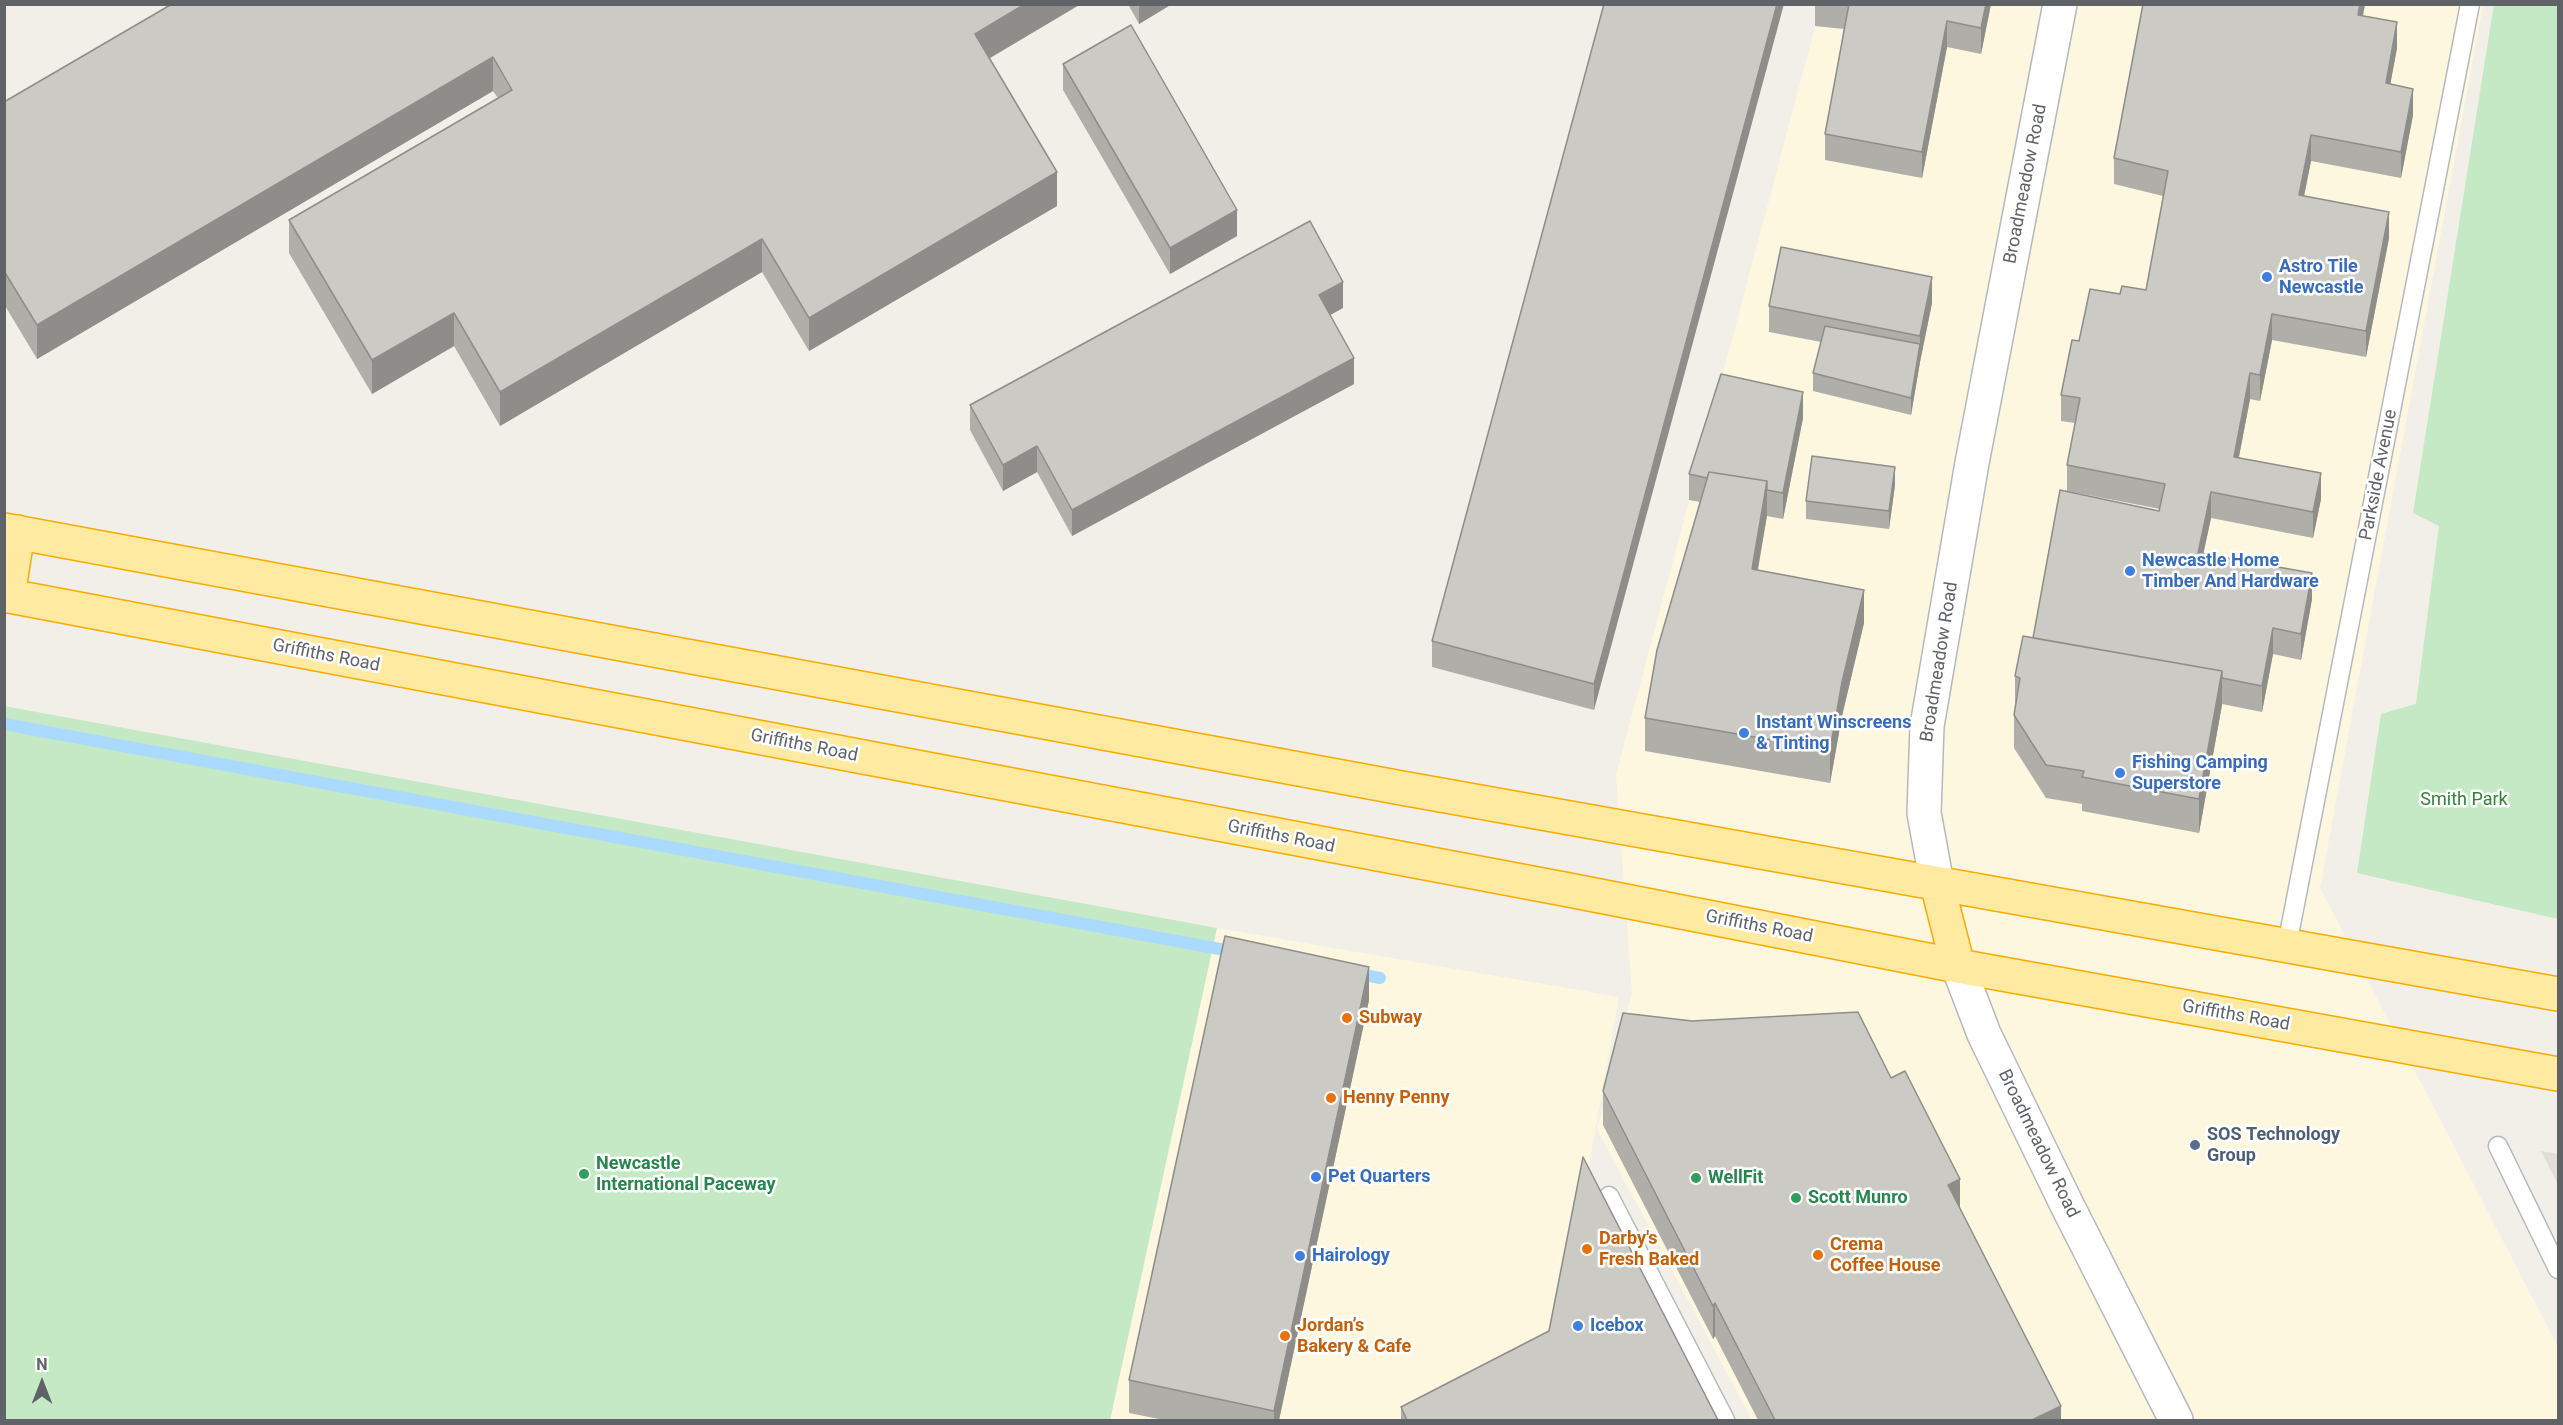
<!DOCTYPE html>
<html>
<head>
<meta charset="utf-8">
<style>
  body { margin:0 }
  #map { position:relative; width:2563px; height:1425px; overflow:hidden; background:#f1efe8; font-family:Roboto,sans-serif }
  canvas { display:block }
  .frame { position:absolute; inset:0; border:6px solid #5f6368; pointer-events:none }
  .north { position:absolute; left:12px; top:1353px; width:60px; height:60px; -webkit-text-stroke:4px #fff; paint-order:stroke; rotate:0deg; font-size:16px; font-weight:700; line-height:24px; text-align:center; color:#5f6368 }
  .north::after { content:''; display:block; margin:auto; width:21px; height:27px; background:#5f6368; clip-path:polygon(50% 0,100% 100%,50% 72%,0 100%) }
</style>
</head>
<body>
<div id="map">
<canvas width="2563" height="1425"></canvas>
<div class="frame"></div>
<div class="north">N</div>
</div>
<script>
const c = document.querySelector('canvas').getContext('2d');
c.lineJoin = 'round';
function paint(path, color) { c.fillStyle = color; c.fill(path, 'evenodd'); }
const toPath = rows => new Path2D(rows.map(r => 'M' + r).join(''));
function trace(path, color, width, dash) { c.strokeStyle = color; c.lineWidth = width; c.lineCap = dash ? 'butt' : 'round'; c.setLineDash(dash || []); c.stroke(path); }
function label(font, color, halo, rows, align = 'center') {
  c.font = font + ' Roboto,sans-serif'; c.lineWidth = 5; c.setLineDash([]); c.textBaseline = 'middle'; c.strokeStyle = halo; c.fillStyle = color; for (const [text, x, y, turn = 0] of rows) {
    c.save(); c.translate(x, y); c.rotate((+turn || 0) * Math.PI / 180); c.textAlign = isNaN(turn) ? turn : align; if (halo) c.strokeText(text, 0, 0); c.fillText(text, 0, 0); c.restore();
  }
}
paint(toPath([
  [1821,5,2483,5,2320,888,2558,1347,2558,1420,1752,1420,1597,1129,1632,993,1616,775],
  [1217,928,1619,997,1586,1182,1709,1420,1110,1420]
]), '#fef7e0');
paint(toPath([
  [2541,1151,2558,1154,2558,1185]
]), '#e1ded6');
paint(toPath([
  [2494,4,2558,5,2558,919,2357,873,2381,714,2416,704,2439,526,2413,513],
  [4,706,1217,928,1110,1420,5,1420]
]), '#c5e8c5');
trace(toPath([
  [4,724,1236,952],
  [1354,973,1380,978]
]), '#aadaff', 12);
const service = toPath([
  [2287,945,2470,4],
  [2498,1146,2558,1269],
  [1609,1196,1725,1420]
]);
const tertiary = toPath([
  [1937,884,1924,813,1927,726,1972,463,2060,4],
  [1958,966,1984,1034,2067,1205,2176,1420]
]);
const trunk = toPath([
  [4,530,1407,789,2558,994],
  [4,595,1569,890,1958,966,2558,1074],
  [8,596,18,532],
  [1937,884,1958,966]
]);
trace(service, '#b5b8bc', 21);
trace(tertiary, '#b5b8bc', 36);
trace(trunk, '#f9ab00', 36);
trace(service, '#fff', 18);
trace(tertiary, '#fff', 33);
trace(trunk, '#feeaa1', 33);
paint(toPath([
  [172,4,990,58,1057,206,809,351,762,272,500,426,454,346,372,394,289,253,289,220,498,98,493,91,37,359,4,304,4,102],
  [1128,4,1172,4,1139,24],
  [1604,4,1594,710,1432,667,1432,641],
  [1815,4,1991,4,1981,54,1947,47,1922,178,1825,160,1825,134,1844,29,1815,26],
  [2143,4,2365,4,2363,16,2397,48,2390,84,2413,115,2401,178,2311,161,2304,196,2389,238,2366,357,2272,340,2260,401,2250,399,2239,457,2321,499,2313,538,2211,518,2203,554,2312,599,2301,660,2273,654,2262,712,2222,704,2199,833,2082,811,2082,804,2046,798,2014,748,2014,715,2015,705,2015,676,2033,638,2159,511,2160,509,2067,491,2067,465,2075,423,2061,421,2061,395,2079,341,2120,294,2146,290,2163,196,2114,184,2114,158],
  [1063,64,1237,236,1170,274,1063,90],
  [1932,303,1920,362,1911,415,1813,391,1813,373,1821,342,1769,332,1769,306],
  [1343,308,1330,315,1354,384,1072,536,1037,472,1003,491,970,430,970,405],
  [1803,418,1783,519,1767,516,1758,570,1864,623,1842,716,1830,783,1645,751,1645,718,1700,502,1689,500,1689,474],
  [1895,485,1889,529,1806,519,1806,501],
  [1369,1000,1279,1420,1164,1420,1129,1413,1129,1380],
  [1891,1078,1960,1209,2061,1420,1758,1420,1715,1336,1713,1339,1603,1125,1603,1091],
  [1401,1407,1718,1420,1401,1420]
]), '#afaea9');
paint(toPath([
  [1025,4,1081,4,975,67,975,34],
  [1139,4,1172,4,1139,24],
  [1777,4,1784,4,1594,710,1594,684],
  [1986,4,1991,4,1981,54,1981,28],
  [2360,4,2365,4,2358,41,2358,15],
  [1947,21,1947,47,1922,178,1922,152],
  [2397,22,2397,48,2386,108,2386,83],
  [493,57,493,91,37,359,37,325],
  [2413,89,2413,115,2401,178,2401,152],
  [2311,135,2311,161,2299,221,2299,195],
  [1057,172,1057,206,809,351,809,318],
  [1237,210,1237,236,1170,274,1170,248],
  [2389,212,2389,238,2366,357,2366,331],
  [762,239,762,272,500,426,500,392],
  [1932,277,1932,303,1920,362,1911,415,1911,398,1920,344,1920,336],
  [1343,282,1343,308,1319,321,1319,295],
  [454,313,454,346,372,394,372,360],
  [2272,314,2272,340,2260,401,2260,375],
  [1354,358,1354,384,1072,536,1072,510],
  [2250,373,2250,399,2234,482,2234,457],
  [1803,392,1803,418,1783,519,1783,493],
  [1037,446,1037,472,1003,491,1003,465],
  [1895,467,1895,485,1889,529,1889,511],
  [2321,473,2321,499,2313,538,2313,512],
  [1767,481,1767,515,1752,602,1752,569],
  [2211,492,2211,518,2198,579,2198,553],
  [2312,573,2312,599,2301,660,2301,634],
  [1864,590,1864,623,1842,716,1830,783,1830,750,1842,682],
  [2273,628,2273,654,2262,712,2262,686],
  [2222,671,2222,705,2199,833,2199,799],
  [1369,967,1369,1000,1279,1420,1274,1420,1274,1411],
  [1960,1179,1960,1212,1948,1185],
  [1715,1303,1715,1336,1713,1339,1713,1306],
  [2061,1406,2061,1420,2032,1420]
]), '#8f8d8a');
const building = toPath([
  [172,4,1025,4,975,34,1057,172,809,318,762,239,500,392,454,313,372,360,289,220,512,90,493,57,37,325,4,271,4,102,172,4],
  [1604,4,1777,4,1594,684,1432,641,1604,4],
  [1849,4,1986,4,1981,28,1947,21,1922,152,1825,134,1849,4],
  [2143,4,2360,4,2358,15,2397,22,2386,83,2413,89,2401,152,2311,135,2299,195,2389,212,2366,331,2272,314,2260,375,2250,373,2234,457,2321,473,2313,512,2211,492,2198,553,2312,573,2301,634,2273,628,2262,686,2222,678,2222,671,2033,638,2060,490,2159,511,2165,484,2067,465,2080,398,2061,395,2072,340,2079,341,2090,289,2120,294,2122,286,2146,290,2168,171,2114,158,2143,4],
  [1131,25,1237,210,1170,248,1063,64,1131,25],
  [1310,221,1343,282,1319,295,1354,358,1072,510,1037,446,1003,465,970,405,1310,221],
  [1781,247,1932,277,1920,336,1769,306,1781,247],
  [1825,326,1920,344,1911,398,1813,373,1825,326],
  [1721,374,1803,392,1783,493,1767,490,1767,481,1709,472,1707,478,1689,474,1721,374],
  [1812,456,1895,467,1889,511,1806,501,1812,456],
  [1709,472,1767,481,1752,569,1864,590,1842,682,1830,750,1645,718,1657,650,1709,472],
  [2023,636,2222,671,2199,799,2082,777,2084,771,2046,765,2014,715,2020,678,2015,676,2023,636],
  [1225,936,1369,967,1274,1411,1129,1380,1225,936],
  [1858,1012,1891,1078,1905,1071,1936,1132,1960,1179,1948,1185,2061,1406,2032,1420,1775,1420,1715,1303,1713,1306,1603,1091,1623,1013,1692,1021,1858,1012],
  [1583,1157,1718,1420,1407,1420,1401,1407,1549,1331,1583,1157]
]);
paint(building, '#cccac5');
trace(building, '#8f8d8a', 1.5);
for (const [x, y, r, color] of [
  [2267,277,6,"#3f7fe0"],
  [2130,571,6,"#3f7fe0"],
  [1744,733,6,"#3f7fe0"],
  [2120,773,6,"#3f7fe0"],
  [1347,1018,6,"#e8710a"],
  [1331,1098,6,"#e8710a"],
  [2195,1145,6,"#5c6f8a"],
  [584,1174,6,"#2e9e5b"],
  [1316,1177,6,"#3f7fe0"],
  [1696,1178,6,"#2e9e5b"],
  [1796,1198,6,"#2e9e5b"],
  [1587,1249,6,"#e8710a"],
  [1818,1255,6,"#e8710a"],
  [1300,1256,6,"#3f7fe0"],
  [1578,1326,6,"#3f7fe0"],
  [1285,1336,6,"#e8710a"]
]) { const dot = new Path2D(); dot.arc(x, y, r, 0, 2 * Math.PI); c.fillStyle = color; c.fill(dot); trace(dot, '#fff', 2); }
label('18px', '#5f6368', '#fff', [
  ["Broadmeadow Road",2026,184,-79],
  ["Parkside Avenue",2379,475,-79],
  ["Griffiths Road",326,656,11],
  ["Broadmeadow Road",1940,662,-81],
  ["Griffiths Road",804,746,11],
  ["Griffiths Road",1281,837,11],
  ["Griffiths Road",1759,927,11],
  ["Griffiths Road",2236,1016,10],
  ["Broadmeadow Road",2038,1144,64]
]);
label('bold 18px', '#366cbe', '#fff', [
  ["Astro Tile",2279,267],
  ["Newcastle",2279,288],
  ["Newcastle Home",2142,561],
  ["Timber And Hardware",2142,582],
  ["Instant Winscreens",1756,723],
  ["& Tinting",1756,744],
  ["Fishing Camping",2132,763],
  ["Superstore",2132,784],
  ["Pet Quarters",1328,1177],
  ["Hairology",1312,1256],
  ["Icebox",1590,1326]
], 'left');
label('18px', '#348238', '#fff', [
  ["Smith Park",2464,800]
]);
label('bold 18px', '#c56008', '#fff', [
  ["Subway",1359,1018],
  ["Henny Penny",1343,1098],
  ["Darby's",1599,1239],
  ["Fresh Baked",1599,1260],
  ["Crema",1830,1245],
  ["Coffee House",1830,1266],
  ["Jordan’s",1297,1326],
  ["Bakery & Cafe",1297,1347]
], 'left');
label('bold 18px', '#4e5e75', '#fff', [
  ["SOS Technology",2207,1135],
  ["Group",2207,1156]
], 'left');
label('bold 18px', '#27864d', '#fff', [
  ["Newcastle",596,1164],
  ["International Paceway",596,1185],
  ["WellFit",1708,1178],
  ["Scott Munro",1808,1198]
], 'left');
</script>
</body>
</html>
